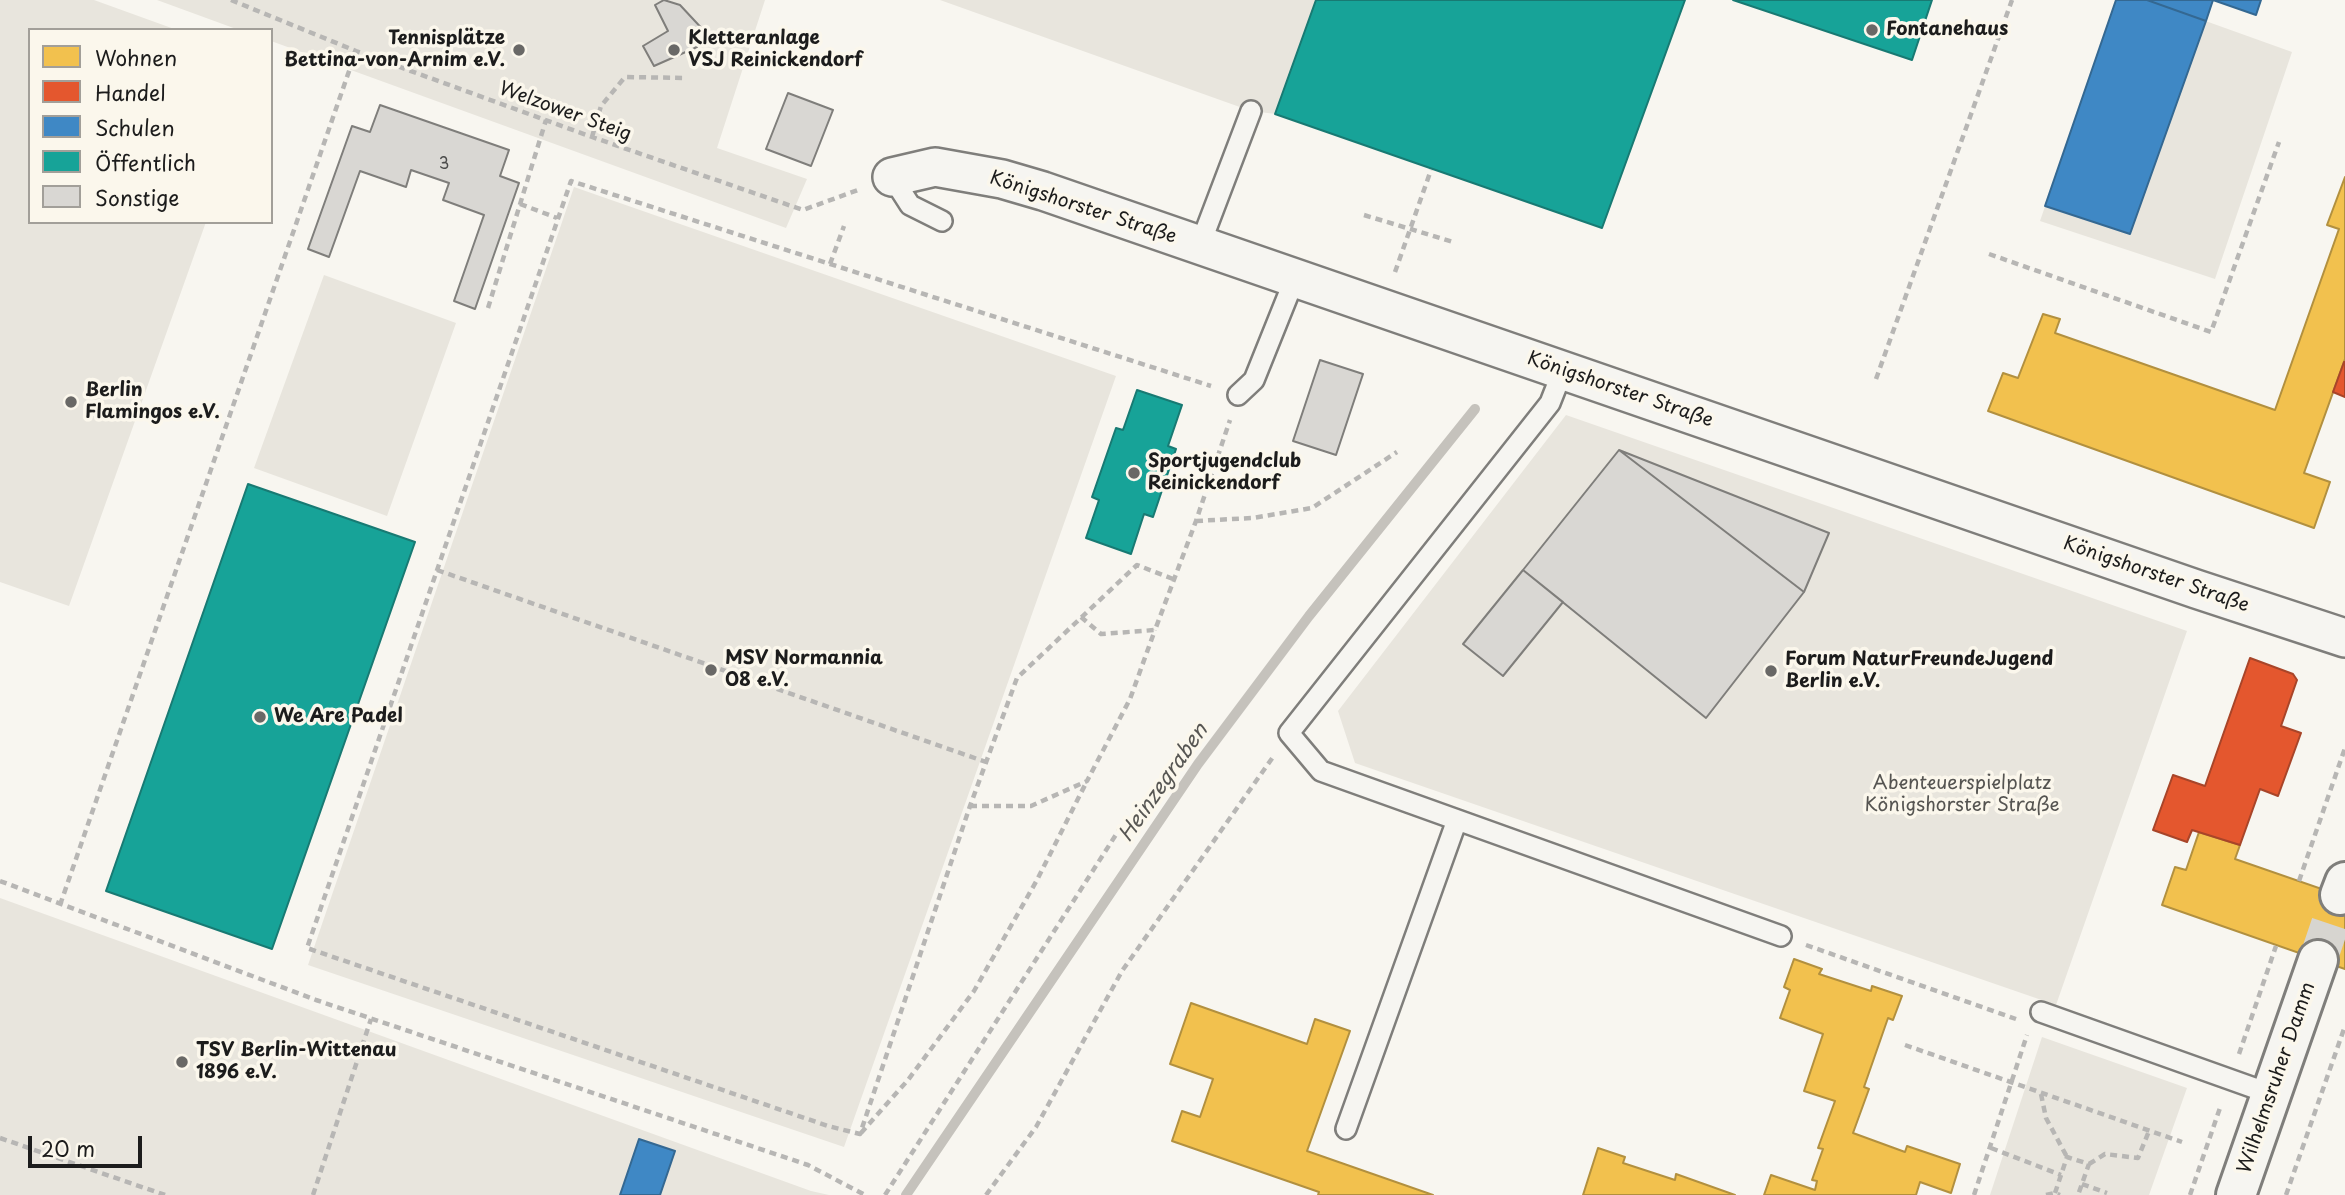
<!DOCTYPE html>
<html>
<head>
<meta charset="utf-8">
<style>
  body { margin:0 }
  #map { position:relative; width:2345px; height:1195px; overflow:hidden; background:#f8f6f0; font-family:"Playpen Sans",sans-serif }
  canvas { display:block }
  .legend { position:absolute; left:28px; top:28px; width:245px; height:196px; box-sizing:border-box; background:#fbf7ec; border:2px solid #a29f99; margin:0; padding:9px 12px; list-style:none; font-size:21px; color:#1c1c1c }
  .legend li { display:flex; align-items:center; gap:14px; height:35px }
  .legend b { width:35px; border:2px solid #a29f99 }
  .scale { position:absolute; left:28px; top:1136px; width:114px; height:32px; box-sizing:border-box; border:4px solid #1c1c1c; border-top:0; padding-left:9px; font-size:21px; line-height:24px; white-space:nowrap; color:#1c1c1c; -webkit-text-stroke:5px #fbf7ec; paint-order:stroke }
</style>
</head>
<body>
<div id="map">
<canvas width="2345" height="1195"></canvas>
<ul class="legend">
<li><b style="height:19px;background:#f2c14e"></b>Wohnen</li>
<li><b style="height:19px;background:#e4572e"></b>Handel</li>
<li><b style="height:19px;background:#3f88c5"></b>Schulen</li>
<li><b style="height:19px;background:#17a398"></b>Öffentlich</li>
<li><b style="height:19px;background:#d9d7d3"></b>Sonstige</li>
</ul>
<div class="scale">20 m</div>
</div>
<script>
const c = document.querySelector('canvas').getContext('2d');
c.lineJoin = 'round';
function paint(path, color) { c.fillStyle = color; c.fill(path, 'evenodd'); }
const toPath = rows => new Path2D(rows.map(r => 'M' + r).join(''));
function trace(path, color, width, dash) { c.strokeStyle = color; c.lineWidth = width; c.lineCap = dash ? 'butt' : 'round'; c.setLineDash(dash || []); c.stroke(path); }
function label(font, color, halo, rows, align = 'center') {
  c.font = font + ' "Playpen Sans",sans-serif'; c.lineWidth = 7; c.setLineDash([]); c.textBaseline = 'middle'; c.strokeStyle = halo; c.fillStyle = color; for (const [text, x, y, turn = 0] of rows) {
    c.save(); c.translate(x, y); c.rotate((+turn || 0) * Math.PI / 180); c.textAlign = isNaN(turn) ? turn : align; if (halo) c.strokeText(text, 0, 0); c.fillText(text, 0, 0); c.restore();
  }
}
paint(toPath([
  [0,0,94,0,177,30,30,30,30,222,206,222,69,606,0,582],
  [157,0,765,0,717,148,807,179,786,228,271,41,271,30,239,30],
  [940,0,1685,0,1602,228,1276,114,1251,111],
  [2116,0,2147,0,2292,52,2215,279,2040,221],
  [574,187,1116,376,844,1147,308,965],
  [324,275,456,323,387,516,254,468],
  [1566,415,2187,631,2056,1005,1355,763,1338,711],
  [0,898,811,1191,829,1195,0,1195],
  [2042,1037,2187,1088,2149,1195,1990,1195]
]), '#e8e5dd');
const homes = toPath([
  [2345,177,2345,359,2304,473,2330,482,2314,528,1988,411,2003,373,2018,378,2043,314,2060,319,2055,333,2275,410,2339,229,2327,225,2345,177],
  [2199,832,2240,845,2235,859,2345,897,2345,969,2162,905,2175,867,2186,870,2199,832],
  [1794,959,1822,969,1819,974,1871,991,1872,986,1902,996,1893,1020,1888,1018,1864,1087,1869,1089,1853,1133,1905,1152,1907,1146,1960,1164,1951,1193,1920,1182,1916,1195,1764,1195,1771,1175,1815,1190,1817,1181,1812,1180,1823,1149,1818,1148,1835,1101,1804,1091,1823,1034,1780,1018,1790,990,1784,987,1794,959],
  [1191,1003,1307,1044,1315,1019,1350,1031,1307,1151,1433,1195,1318,1195,1319,1192,1172,1141,1182,1111,1200,1117,1213,1079,1170,1064,1191,1003],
  [1598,1148,1625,1157,1623,1163,1675,1180,1676,1174,1735,1195,1583,1195,1598,1148]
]);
paint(homes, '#f2c14e');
trace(homes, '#b2903f', 2);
const shops = toPath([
  [2344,362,2345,362,2345,397,2333,392,2344,362],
  [2250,658,2293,674,2297,680,2281,726,2301,733,2278,796,2260,789,2240,845,2192,830,2187,842,2153,830,2173,775,2205,786,2250,658]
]);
paint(shops, '#e4572e');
trace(shops, '#a84529', 2);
const schools = toPath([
  [2116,0,2147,0,2206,21,2130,234,2045,206,2116,0],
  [2147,0,2261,0,2256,15,2213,0,2206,21,2147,0],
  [639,1139,675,1151,660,1195,620,1195,639,1139]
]);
paint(schools, '#3f88c5');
trace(schools, '#346892', 2);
const public = toPath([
  [1316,0,1685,0,1602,228,1275,114,1316,0],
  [1733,0,1932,0,1912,60,1733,0],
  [1137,390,1182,405,1168,446,1176,449,1153,517,1144,514,1131,554,1086,538,1099,500,1092,497,1116,428,1123,430,1137,390],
  [248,484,415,542,272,949,106,891,248,484]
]);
paint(public, '#17a398');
trace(public, '#187a73', 2);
trace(toPath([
  [906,1195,1198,764,1309,616,1475,409]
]), '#c5c2bc', 10);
const building = toPath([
  [664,0,680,5,707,34,697,47,654,66,643,46,668,31,655,5,664,0],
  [788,93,833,110,811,166,766,149,788,93],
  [380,105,509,150,500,176,519,183,475,309,454,301,484,215,443,200,449,183,411,170,406,187,360,171,329,257,308,249,352,126,370,132,380,105],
  [1320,360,1363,374,1336,455,1293,441,1320,360],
  [1619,450,1804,592,1706,718,1523,570,1619,450],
  [1619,450,1829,533,1804,592,1619,450],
  [1523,570,1563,602,1503,676,1463,644,1523,570]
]);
paint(building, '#d9d7d3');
trace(building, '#7f7e7b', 2);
trace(toPath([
  [2318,960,2340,895]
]), '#d7d5d0', 38, [38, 19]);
const service = toPath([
  [892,177,910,205,942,221],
  [1200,245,1251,111],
  [1563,370,1550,403,1289,733,1321,771,1781,936],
  [1238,395,1254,380,1295,278],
  [2041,1012,2271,1094],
  [1346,1129,1457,820]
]);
const minor = toPath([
  [892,177,935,167,1002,179,1043,191,2196,589,2345,638]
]);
const secondary = toPath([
  [2340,895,2345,882],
  [2236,1195,2318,960]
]);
trace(service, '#7f7e7b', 24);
trace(minor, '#7f7e7b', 42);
trace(secondary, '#7f7e7b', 44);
trace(toPath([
  [231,0,356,51,592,137,803,210,858,190],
  [592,137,601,106,625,77,687,78],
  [520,204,557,218],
  [1364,215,1453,242],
  [1989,254,2211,332,2279,142],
  [830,264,844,226],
  [1395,272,1431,170],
  [488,308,546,120],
  [1876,379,2012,0],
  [1196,521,1253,518,1312,508,1397,452],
  [437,570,986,762],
  [1173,579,1137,565,1017,678,970,806,860,1134,828,1126,307,948,571,181,1211,386],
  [1081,617,1101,634,1155,630,1196,521,1230,420],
  [970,806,1031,806,1087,781,1130,699,1155,630],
  [0,881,316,1000,808,1165,865,1195],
  [2299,881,2345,748],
  [60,905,356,51],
  [1806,945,2016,1019],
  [1905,1045,2182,1142],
  [2239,1054,2276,946],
  [2041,1094,2046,1118,2067,1157],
  [861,1133,908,1080,974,991,1037,880,1087,781],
  [0,1138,165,1195],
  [1991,1148,2061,1175],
  [2089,1164,2105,1154,2138,1158,2149,1131],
  [2082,1184,2107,1193],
  [2055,1193,2067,1157,2089,1164,2078,1195],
  [313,1195,371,1019],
  [885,1195,1126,819],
  [986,1195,1036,1127,1122,971,1273,757],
  [1974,1195,2027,1035],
  [2046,1195,2055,1193,2060,1195],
  [2190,1195,2221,1105],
  [2286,1195,2345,1026]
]), '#b7b6b4', 4.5, [7, 5]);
trace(service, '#f6f5f1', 19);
trace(minor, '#f6f5f1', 37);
trace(secondary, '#f6f5f1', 38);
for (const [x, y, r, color] of [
  [1872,30,7,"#696866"],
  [519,50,7,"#696866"],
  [674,50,7,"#696866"],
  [71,402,7,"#696866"],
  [1134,473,7,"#696866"],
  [711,670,7,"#696866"],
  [1771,671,7,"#696866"],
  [260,717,7,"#696866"],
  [182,1062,7,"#696866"]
]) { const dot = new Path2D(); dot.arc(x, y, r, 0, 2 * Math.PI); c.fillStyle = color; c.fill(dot); trace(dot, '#fbf7ec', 2.5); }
label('16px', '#4b4b4a', null, [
  ["3",444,165]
]);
label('bold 19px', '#1c1c1c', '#fbf7ec', [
  ["Fontanehaus",1886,30],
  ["Tennisplätze",505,39,"right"],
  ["Bettina-von-Arnim e.V.",505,61,"right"],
  ["Kletteranlage",688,39],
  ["VSJ Reinickendorf",688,61],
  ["Berlin",85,391],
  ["Flamingos e.V.",85,413],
  ["Sportjugendclub",1148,462],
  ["Reinickendorf",1148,484],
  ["MSV Normannia",725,659],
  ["08 e.V.",725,681],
  ["Forum NaturFreundeJugend",1785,660],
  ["Berlin e.V.",1785,682],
  ["We Are Padel",274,717],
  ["TSV Berlin-Wittenau",196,1051],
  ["1896 e.V.",196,1073]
], 'left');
label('19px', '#1c1c1c', '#fbf7ec', [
  ["Welzower Steig",565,112,20],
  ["Königshorster Straße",1083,208,18],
  ["Königshorster Straße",1620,390,19],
  ["Königshorster Straße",2156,575,19],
  ["Wilhelmsruher Damm",2277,1078,-71]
]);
label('19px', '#555451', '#fbf7ec', [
  ["Abenteuerspielplatz",1962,784],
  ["Königshorster Straße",1962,806]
]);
label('italic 21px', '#575653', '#fbf7ec', [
  ["Heinzegraben",1164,783,-55]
]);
</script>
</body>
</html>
